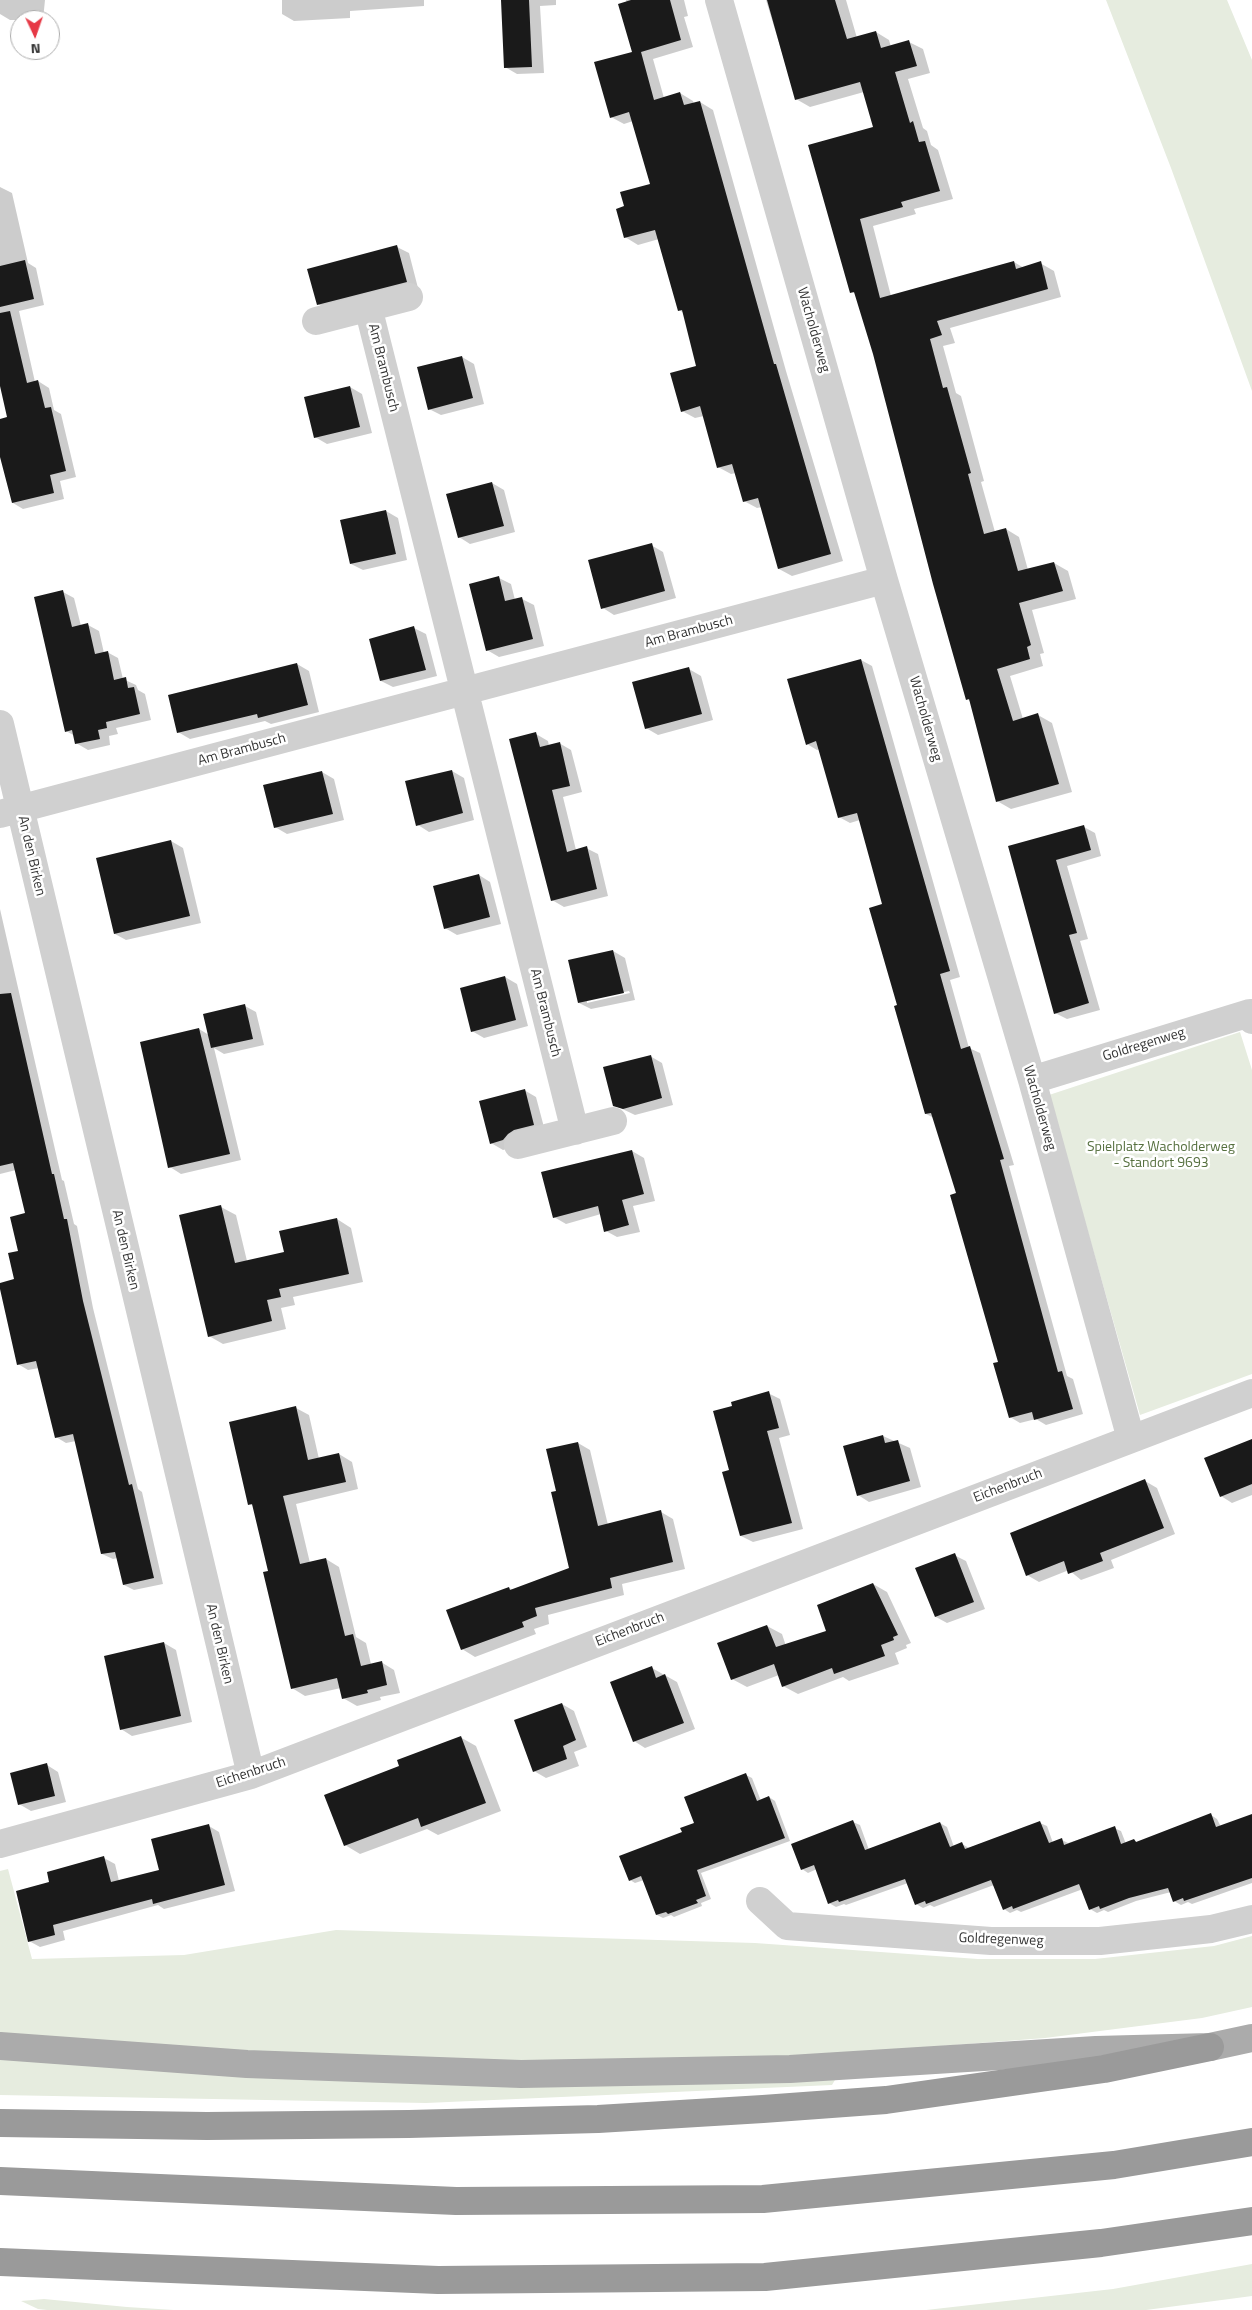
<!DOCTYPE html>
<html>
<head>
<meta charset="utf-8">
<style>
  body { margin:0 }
  #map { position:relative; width:1252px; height:2310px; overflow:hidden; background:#fff; font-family:"Titillium Web",sans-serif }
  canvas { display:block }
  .north { position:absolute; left:10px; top:10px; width:50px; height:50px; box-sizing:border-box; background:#fff; border:1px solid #adadad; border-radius:50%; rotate:177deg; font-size:14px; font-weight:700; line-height:20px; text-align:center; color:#333 }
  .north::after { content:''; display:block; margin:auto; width:18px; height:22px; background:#e63946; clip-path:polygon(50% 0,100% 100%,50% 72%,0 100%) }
</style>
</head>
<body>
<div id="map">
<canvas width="1252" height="2310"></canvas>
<div class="north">N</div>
</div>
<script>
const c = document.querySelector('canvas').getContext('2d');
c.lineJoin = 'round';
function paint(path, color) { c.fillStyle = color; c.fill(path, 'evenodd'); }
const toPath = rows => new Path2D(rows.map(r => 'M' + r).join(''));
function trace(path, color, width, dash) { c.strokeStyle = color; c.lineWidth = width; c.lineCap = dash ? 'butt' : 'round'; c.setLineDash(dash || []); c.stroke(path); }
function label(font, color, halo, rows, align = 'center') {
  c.font = font + ' "Titillium Web",sans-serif'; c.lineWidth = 5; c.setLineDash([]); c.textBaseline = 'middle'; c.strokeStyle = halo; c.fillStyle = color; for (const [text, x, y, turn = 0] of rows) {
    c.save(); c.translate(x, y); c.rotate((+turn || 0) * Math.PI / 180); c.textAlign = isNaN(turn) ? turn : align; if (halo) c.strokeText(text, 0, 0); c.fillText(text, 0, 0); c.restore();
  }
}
paint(toPath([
  [1106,0,1227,0,1252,60,1252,391,1171,168],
  [1240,1032,1252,1070,1252,1374,1140,1415,1049,1095],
  [8,1869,32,1959,184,1955,336,1930,755,1943,978,1959,1095,1959,1214,1946,1252,1936,1252,2007,1202,2018,1045,2038,851,2053,832,2085,426,2103,0,2095,0,1871],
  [1252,2264,1252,2296,1146,2310,926,2310,1113,2289],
  [44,2299,127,2307,174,2310,47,2310,38,2309,21,2301]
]), '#e6ecdf');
paint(toPath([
  [0,0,45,0,43,20,10,20,0,14],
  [282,0,424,0,424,6,350,11,350,18,294,21,282,14],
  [502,0,556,0,556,5,540,6,544,73,517,74,505,67],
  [626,0,684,0,688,16,684,17,693,47,653,59,664,98,680,93,693,101,694,104,700,102,713,110,786,371,843,561,792,576,779,569,762,507,757,508,744,501,736,473,731,474,718,467,704,416,695,418,682,411,698,366,684,313,679,310,659,239,638,245,625,237,626,207,651,185,633,121,624,124,611,117,633,53],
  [766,0,846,0,857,38,876,32,889,40,891,47,909,42,923,49,930,73,908,79,923,128,927,131,931,145,938,150,953,199,914,209,916,214,873,226,891,296,1014,262,1024,268,1040,263,1054,271,1061,297,950,328,955,343,943,346,956,393,961,396,984,481,981,482,995,532,1006,529,1019,537,1028,570,1054,563,1068,571,1076,599,1032,610,1044,653,1040,654,1043,666,1010,676,1023,719,1038,715,1052,723,1072,792,1011,809,997,801,970,701,967,699,874,354,856,294,852,292,810,146,874,128,864,92,810,107,796,99],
  [0,187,12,193,28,263,36,268,44,305,19,311,35,382,38,381,49,388,54,410,61,414,76,477,60,481,64,499,23,509,13,503,0,449,0,420,8,418,0,381],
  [397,247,409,253,418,288,329,311,318,304],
  [462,357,474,364,484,404,441,415,429,409],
  [350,387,362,394,372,433,327,444,315,437,305,398],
  [492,483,504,490,515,532,470,544,459,537],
  [386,511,398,518,407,560,363,570,351,564],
  [651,545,663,552,676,598,614,615,603,608],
  [499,578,511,584,515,600,522,599,534,605,544,646,499,657,487,650],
  [63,592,74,598,81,626,88,625,99,631,104,653,107,652,118,658,123,679,136,685,138,690,145,694,151,720,116,728,118,734,109,736,110,745,88,750,76,743,75,736,66,731],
  [414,628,426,634,437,676,393,687,381,681],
  [861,660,872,666,960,977,950,980,969,1048,980,1053,1014,1165,1009,1166,1067,1376,1073,1379,1083,1414,1046,1425,1036,1419,1020,1423,1010,1417,999,1363,957,1194,934,1118,926,1114,899,1006,884,905,860,820,850,823,839,817,820,749,817,750,807,744],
  [297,664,309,671,319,712,271,724,265,721,190,739,178,732],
  [689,669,701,676,713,720,658,735,646,728],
  [536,734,548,741,549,746,559,743,571,750,582,792,563,797,576,850,586,848,598,854,608,896,564,907,552,900],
  [452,771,464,778,474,820,429,832,418,825],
  [322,772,334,779,344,820,287,834,275,827],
  [1084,827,1095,833,1101,856,1067,866,1088,939,1080,941,1100,1010,1067,1019,1055,1013,1010,847],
  [171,841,183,848,201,923,126,940,115,934],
  [479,875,490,882,501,924,457,935,445,928],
  [0,909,62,1180,64,1181,74,1224,77,1226,93,1308,138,1489,142,1492,163,1584,134,1590,124,1585,118,1558,113,1559,102,1554,76,1441,66,1443,56,1437,39,1368,28,1370,18,1364,16,1280,26,1214,16,1170,0,1174],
  [613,951,625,958,635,1000,591,1009,579,1003],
  [629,991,630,993,587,1003,587,1000],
  [505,977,517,984,528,1026,484,1038,472,1031],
  [245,1006,256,1012,264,1045,224,1054,214,1048,241,1160,181,1174,170,1167,199,1029,209,1035],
  [650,1056,662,1063,673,1105,635,1115,614,1105],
  [524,1090,536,1097,545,1131,515,1147,503,1150,491,1143],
  [632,1151,644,1158,655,1201,633,1206,640,1232,617,1237,606,1231,601,1214,566,1224,554,1217],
  [221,1207,236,1215,247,1261,285,1253,337,1219,351,1228,363,1282,293,1297,295,1305,281,1308,286,1329,223,1344,209,1336],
  [768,1393,780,1399,790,1435,779,1438,803,1529,753,1542,741,1536,731,1470],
  [296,1408,309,1415,319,1459,339,1454,352,1462,358,1489,296,1504,310,1563,326,1559,339,1567,356,1637,366,1643,371,1664,381,1662,394,1670,400,1693,380,1697,381,1700,357,1706,343,1698,341,1688,305,1696,292,1688,270,1572,254,1506,249,1504],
  [883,1436,910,1448,921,1487,869,1502,858,1495],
  [1252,1441,1252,1495,1232,1503,1221,1496],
  [578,1443,590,1450,608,1525,661,1512,673,1519,685,1569,622,1584,624,1595,548,1615,549,1624,534,1629,536,1634,475,1657,462,1649,509,1588,513,1590,570,1569,557,1492],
  [1145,1481,1157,1488,1175,1534,1111,1560,1114,1568,1081,1580,1069,1570,1039,1582,1027,1575],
  [954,1555,966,1561,985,1609,947,1623,936,1617],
  [873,1584,887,1592,911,1643,906,1645,907,1648,895,1653,899,1664,849,1681,843,1677,798,1694,783,1686,779,1675,747,1687,732,1679,767,1626,782,1634,786,1646,828,1632],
  [164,1643,176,1650,192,1722,132,1736,121,1729],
  [652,1668,677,1682,695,1729,645,1748,634,1741],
  [562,1704,574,1711,587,1747,574,1752,579,1766,546,1778,534,1771],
  [460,1737,476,1746,501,1811,438,1835,427,1829,360,1854,345,1845,400,1767],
  [47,1765,58,1772,66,1802,31,1811,19,1804],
  [746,1775,752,1778,761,1801,769,1797,775,1801,790,1841,701,1873,711,1899,701,1903,702,1906,674,1917,671,1915,663,1918,657,1915,644,1880,635,1883,630,1880,695,1823],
  [1211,1815,1217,1819,1221,1827,1252,1815,1252,1883,1192,1904,1188,1902,1181,1905,1174,1901,1171,1892,1136,1901,1108,1912,1104,1910,1097,1913,1090,1909,1083,1889,1021,1912,1017,1910,1010,1913,1004,1909,994,1885,934,1907,930,1905,923,1908,916,1904,908,1883,846,1905,844,1904,836,1907,829,1903,817,1869,808,1873,802,1869,853,1822,860,1825,869,1850,940,1823,947,1827,954,1847,962,1844,969,1848,1040,1823,1047,1826,1053,1843,1062,1840,1068,1843,1114,1828,1121,1831,1126,1844,1134,1840,1138,1843],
  [209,1826,219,1832,235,1891,164,1909,158,1905,63,1931,65,1940,40,1947,29,1941,51,1883,104,1858,115,1864,119,1881,161,1870]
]), '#0003');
paint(toPath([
  [501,0,529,0,532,67,504,68],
  [631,0,670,0,681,40,641,52,654,100,680,92,684,105,700,101,774,364,776,364,831,554,778,569,758,498,743,502,732,464,717,468,700,406,681,412,670,373,696,366,682,310,678,311,655,230,624,238,616,209,624,206,620,192,650,184,629,112,610,118,594,62,632,52,618,4],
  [767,0,835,0,847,39,876,31,881,48,909,40,917,66,895,72,910,123,913,121,919,142,925,141,940,191,901,202,903,207,860,219,880,298,1014,261,1016,269,1041,261,1048,289,937,321,942,335,930,339,943,388,947,387,971,473,968,474,984,534,1006,528,1018,571,1054,562,1063,591,1019,603,1031,645,1027,647,1030,659,997,669,1013,721,1038,713,1059,784,996,802,969,699,966,700,933,584,873,354,854,292,850,293,808,145,873,127,860,82,795,100],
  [397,245,407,282,317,305,307,269],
  [25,260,34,299,0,307,0,266],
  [10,311,27,383,38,380,45,408,51,407,66,471,50,475,54,493,12,503,0,457,0,419,7,417,0,386,0,313],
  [462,356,473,398,428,410,417,367],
  [350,386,360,427,314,438,304,397],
  [492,482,504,526,458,538,446,494],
  [386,510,396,554,350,564,340,520],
  [652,543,665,591,601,609,588,560],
  [499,576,505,601,522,597,533,639,486,651,469,584],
  [63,590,72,627,88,623,95,654,108,651,114,680,126,677,128,688,134,687,140,714,106,722,107,728,98,730,100,739,75,744,72,730,65,732,34,597],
  [414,626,426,670,380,681,369,639],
  [861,659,950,971,940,974,961,1049,970,1046,1004,1159,1000,1160,1058,1372,1062,1371,1073,1409,1034,1420,1032,1412,1009,1418,993,1363,998,1362,950,1195,956,1193,931,1113,925,1114,894,1006,897,1005,869,908,882,904,857,813,838,818,816,741,806,745,787,679],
  [297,663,308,705,258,718,257,714,177,733,168,695],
  [689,667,702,714,645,729,632,682],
  [536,732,540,747,560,742,570,786,552,790,567,852,587,846,597,889,551,901,509,739],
  [452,770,463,813,416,826,405,781],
  [322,771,333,814,274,828,263,785],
  [1084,825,1091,850,1056,860,1077,933,1069,935,1089,1003,1054,1014,1008,846],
  [171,840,190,916,114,934,96,858],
  [479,874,490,917,444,929,433,886],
  [613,950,624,993,578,1003,568,960],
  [505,976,516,1020,471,1032,460,988],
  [11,993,52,1174,54,1174,64,1219,67,1219,83,1301,129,1485,132,1484,154,1578,123,1585,115,1552,101,1554,73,1434,55,1438,36,1361,17,1365,0,1289,0,1283,14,1279,8,1253,18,1251,10,1217,25,1213,13,1163,0,1166,0,994],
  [245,1004,253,1039,211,1048,203,1014],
  [199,1028,230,1154,168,1168,140,1042],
  [651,1055,662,1098,623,1109,613,1106,603,1067],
  [525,1089,534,1125,514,1130,508,1134,503,1140,490,1144,479,1101],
  [632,1150,644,1194,622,1200,629,1225,604,1232,598,1206,553,1218,541,1172],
  [221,1205,235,1263,284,1252,279,1231,337,1218,349,1274,279,1289,281,1297,267,1300,272,1321,208,1337,179,1215],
  [769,1391,779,1428,767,1431,792,1523,740,1536,722,1472,729,1470,713,1411,732,1406,731,1402],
  [296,1406,308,1460,339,1453,346,1482,283,1496,300,1564,326,1558,345,1636,353,1634,361,1666,382,1661,387,1685,367,1690,368,1693,342,1699,337,1678,291,1689,263,1572,268,1571,252,1504,248,1505,229,1422],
  [883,1435,885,1443,898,1440,910,1481,857,1496,843,1446],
  [1252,1439,1252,1484,1220,1497,1204,1458],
  [578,1442,598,1526,661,1510,673,1562,610,1578,612,1588,535,1608,537,1616,522,1622,524,1627,461,1650,446,1610,509,1587,510,1590,569,1568,551,1492,556,1491,546,1449],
  [1145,1479,1164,1528,1100,1553,1103,1561,1068,1574,1064,1561,1026,1576,1010,1533],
  [955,1553,974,1602,935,1617,915,1568],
  [873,1583,898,1635,893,1637,894,1640,881,1645,885,1656,834,1674,832,1668,782,1687,774,1664,731,1680,717,1643,767,1625,776,1647,826,1631,817,1605],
  [164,1642,181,1716,120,1730,104,1656],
  [652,1666,656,1678,665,1674,684,1723,633,1742,610,1682],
  [562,1703,576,1740,563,1746,567,1759,533,1772,514,1720],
  [461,1736,486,1803,421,1827,418,1818,344,1846,324,1795,399,1766,397,1760],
  [47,1763,55,1796,18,1805,10,1773],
  [746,1773,757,1801,769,1796,785,1838,697,1870,706,1896,696,1900,698,1903,668,1914,666,1912,656,1915,641,1876,629,1881,619,1856,682,1832,680,1828,694,1823,684,1797],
  [1211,1813,1216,1827,1252,1814,1252,1878,1184,1901,1183,1898,1173,1902,1168,1888,1129,1898,1100,1909,1099,1906,1089,1910,1079,1884,1013,1909,1012,1906,1003,1910,991,1880,926,1904,925,1901,915,1905,905,1879,839,1902,838,1900,828,1904,814,1865,801,1870,791,1844,853,1820,865,1850,940,1822,950,1847,962,1842,965,1849,1040,1821,1049,1843,1062,1838,1064,1845,1115,1826,1121,1844,1134,1839,1136,1842],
  [209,1824,225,1885,153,1904,152,1899,53,1925,55,1935,28,1942,16,1891,49,1882,47,1872,104,1856,111,1882,159,1870,151,1839]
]), '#1a1a1a');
trace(toPath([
  [719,0,884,580,1032,1080,1131,1439],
  [368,307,575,1131],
  [316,321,409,297],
  [0,724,251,1775],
  [0,814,884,580],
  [1032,1080,1250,1013,1252,1020],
  [518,1145,613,1121],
  [0,1844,251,1775,1252,1393],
  [760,1901,787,1926,991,1941,1100,1941,1211,1929,1252,1919]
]), '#d0d0d0', 28);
trace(toPath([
  [0,2046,247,2064,521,2074,790,2069,1096,2050,1210,2047,1252,2038]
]), '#ababab', 28);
trace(toPath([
  [0,2123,207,2126,409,2124,598,2119,763,2109,886,2100,1104,2069,1210,2047],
  [0,2181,456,2201,763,2199,1114,2165,1252,2142],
  [0,2262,438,2280,765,2277,1101,2243,1252,2221]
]), '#9a9a9a', 28);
label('14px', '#333', '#fff', [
  ["Wacholderweg",813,330,74],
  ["Am Brambusch",383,368,76],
  ["Am Brambusch",689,632,-15],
  ["Wacholderweg",925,719,74],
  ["Am Brambusch",242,750,-15],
  ["An den Birken",31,856,77],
  ["Am Brambusch",545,1013,76],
  ["Goldregenweg",1144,1045,-17],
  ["Wacholderweg",1039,1108,74],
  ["An den Birken",125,1250,77],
  ["Eichenbruch",1008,1486,-21],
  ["Eichenbruch",630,1630,-21],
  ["An den Birken",219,1644,77],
  ["Eichenbruch",251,1773,-18],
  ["Goldregenweg",1001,1940,2]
]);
label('14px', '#56703f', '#fff', [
  ["Spielplatz Wacholderweg",1161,1148],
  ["- Standort 9693",1161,1164]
]);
</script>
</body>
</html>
